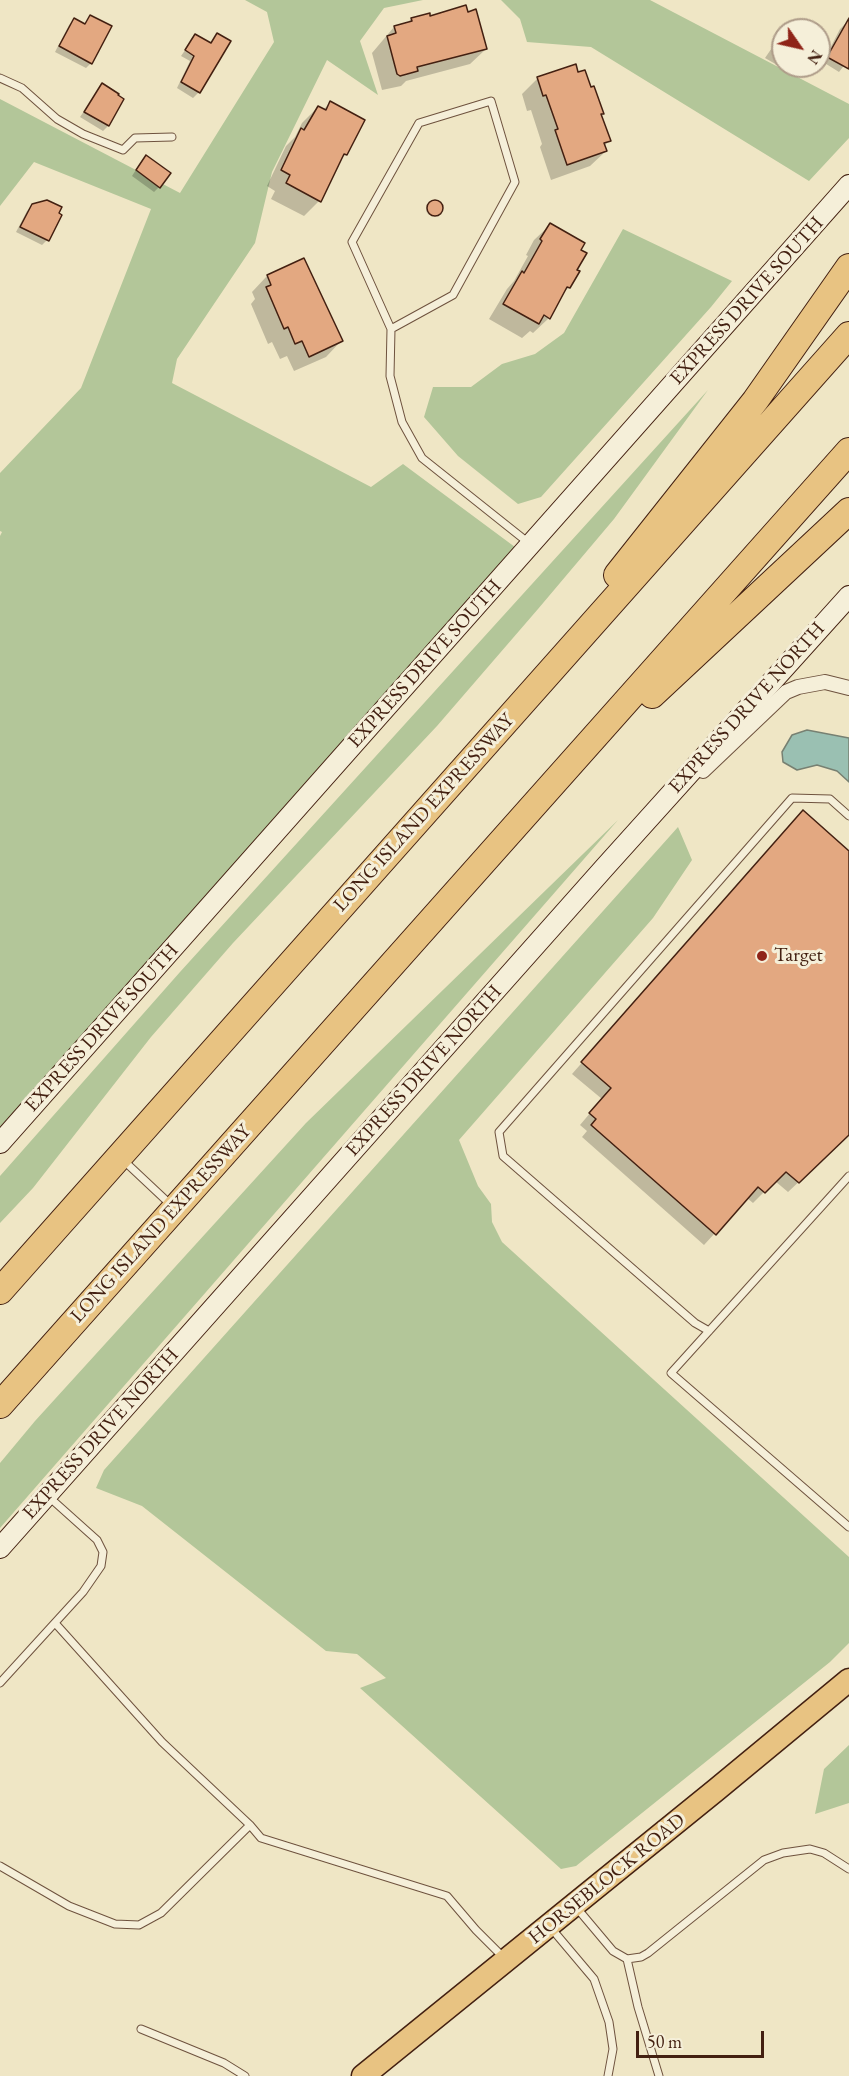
<!DOCTYPE html>
<html>
<head>
<meta charset="utf-8">
<style>
  body { margin:0 }
  #map { position:relative; width:849px; height:2076px; overflow:hidden; background:#efe6c5; font-family:"EB Garamond",serif }
  canvas { display:block }
  .north { position:absolute; left:771px; top:18px; width:60px; height:60px; box-sizing:border-box; background:#f5efd9; border:2px solid #ae9c89; border-radius:50%; rotate:124deg; font-size:16px; font-weight:700; line-height:24px; text-align:center; color:#432011 }
  .north::after { content:''; display:block; margin:auto; width:21px; height:27px; background:#8f2418; clip-path:polygon(50% 0,100% 100%,50% 72%,0 100%) }
  .scale { position:absolute; left:636px; top:2031px; width:128px; height:27px; box-sizing:border-box; border:3px solid #432011; border-top:0; padding-left:8px; font-size:18px; line-height:21px; white-space:nowrap; color:#432011; -webkit-text-stroke:4px #f5efd9; paint-order:stroke }
</style>
</head>
<body>
<div id="map">
<canvas width="849" height="2076"></canvas>
<div class="north">N</div>
<div class="scale">50 m</div>
</div>
<script>
const c = document.querySelector('canvas').getContext('2d');
c.lineJoin = 'round';
function paint(path, color) { c.fillStyle = color; c.fill(path, 'evenodd'); }
const toPath = rows => new Path2D(rows.map(r => 'M' + r).join(''));
function trace(path, color, width, dash) { c.strokeStyle = color; c.lineWidth = width; c.lineCap = dash ? 'butt' : 'round'; c.setLineDash(dash || []); c.stroke(path); }
function label(font, color, halo, rows, align = 'center') {
  c.font = font + ' "EB Garamond",serif'; c.lineWidth = 6; c.setLineDash([]); c.textBaseline = 'middle'; c.strokeStyle = halo; c.fillStyle = color; for (const [text, x, y, turn = 0] of rows) {
    c.save(); c.translate(x, y); c.rotate((+turn || 0) * Math.PI / 180); c.textAlign = isNaN(turn) ? turn : align; if (halo) c.strokeText(text, 0, 0); c.fillText(text, 0, 0); c.restore();
  }
}
paint(toPath([
  [245,0,423,0,384,8,360,41,378,95,327,60,272,172,255,243,177,359,172,383,371,487,403,464,523,553,0,1127,0,536,2,532,0,531,0,473,81,388,151,209,34,162,0,206,0,99,180,193,274,42,267,12],
  [501,0,650,0,849,104,849,138,809,181,591,47,527,42,520,19],
  [623,229,732,281,711,307,541,497,518,504,458,456,424,417,433,387,471,387,502,364,535,354,564,333],
  [708,390,614,519,538,609,437,726,233,943,151,1037,33,1188,0,1223,0,1176,180,972],
  [618,820,0,1528,0,1463,35,1421,306,1123],
  [678,827,692,860,653,918,459,1140,478,1186,491,1204,492,1222,502,1242,849,1557,849,1643,830,1662,576,1866,561,1869,360,1688,386,1678,357,1654,326,1651,142,1506,96,1488,104,1470],
  [849,1745,849,1803,815,1814,824,1769]
]), '#b3c699');
const water = toPath([
  [807,730,849,738,849,782,837,771,817,765,797,770,783,762,782,752,792,735,807,730]
]);
paint(water, '#9ac0b2');
trace(water, '#778072', 1.5);
paint(toPath([
  [91,17,110,27,91,63,86,68,55,52,69,25,74,20,84,25],
  [429,18,486,49,470,64,406,81,401,86,382,90,372,53,394,27,407,24,411,19],
  [845,24,849,27,849,59,839,72,823,62,840,29],
  [217,35,229,42,198,93,193,98,177,88,190,61,181,56,195,36,209,44],
  [778,39,783,42,783,66,807,66,798,77,765,58],
  [575,66,578,74,590,89,602,113,600,115,609,141,604,146,606,151,590,166,551,180,540,147,542,144,531,110,527,111,522,94,537,79],
  [102,85,122,99,108,126,103,131,80,117],
  [330,103,346,154,339,161,319,201,304,216,271,199,275,191,267,186,286,146,295,137,302,123,318,107,323,110],
  [141,162,159,187,154,192,132,176],
  '426 209a7 7 0 1 1 14 0a7 7 0 1 1-14 0Z',
  [33,205,60,216,47,240,42,245,16,232,27,211],
  [550,225,575,270,569,287,561,296,549,318,533,333,530,331,522,338,489,319,507,289,514,281,528,256,526,255,534,240],
  [267,276,341,341,326,357,294,371,287,356,280,359,272,342,268,344,251,304,255,299,252,292],
  [793,823,849,853,849,1135,788,1192,775,1181,753,1203,747,1198,704,1245,582,1137,587,1131,580,1125,602,1099,572,1074]
]), '#0003');
const building = toPath([
  [466,5,468,12,476,9,487,49,417,67,418,71,400,76,397,74,387,36,396,33,394,26,412,21,411,18,430,13,430,16,466,5],
  [90,15,112,26,92,64,59,46,74,18,85,24,90,15],
  [849,18,849,69,827,57,849,18],
  [217,33,231,41,200,93,181,82,194,56,185,50,195,34,211,43,217,33],
  [576,64,578,72,585,70,591,87,594,86,604,114,601,114,611,141,604,143,607,151,567,165,555,130,558,129,546,95,543,96,537,77,576,64],
  [102,83,119,94,118,95,124,99,109,126,84,112,102,83],
  [330,101,365,120,347,155,344,154,321,202,286,183,290,175,281,170,301,128,304,130,318,106,326,110,330,101],
  [146,155,171,173,160,188,136,170,146,155],
  [47,200,62,207,59,213,62,215,49,241,20,227,32,204,47,200],
  '427 208a8 8 0 1 1 16 0a8 8 0 1 1-16 0Z',
  [550,223,585,243,581,250,587,253,577,270,580,271,570,288,567,287,550,319,544,315,539,324,503,304,522,271,524,273,542,241,540,239,550,223],
  [304,258,343,341,309,357,302,341,295,344,288,327,284,329,266,287,271,285,267,275,304,258],
  [803,810,849,851,849,1135,799,1183,786,1172,765,1193,758,1187,716,1235,591,1125,596,1119,589,1113,611,1088,581,1062,803,810]
]);
paint(building, '#e3a881');
trace(building, '#432011', 1.5);
const service = toPath([
  [0,78,22,88,57,119,83,134,123,150,135,138,172,137],
  [491,101,515,182,453,295,391,329,352,242,419,123,491,101],
  [391,329,390,376,402,422,422,458,530,544],
  [122,1159,171,1205],
  [849,1176,671,1373,849,1527],
  [709,1331,695,1323,503,1156,499,1132,792,798,830,799,849,816],
  [55,1623,162,1742,250,1825],
  [0,1683,83,1592,101,1566,103,1552,97,1540,49,1497],
  [0,1866,69,1906,115,1924,139,1925,161,1913,250,1825,261,1838,447,1896,476,1930,504,1958],
  [576,1907,613,1951,627,1959,641,1957,648,1953,764,1860,783,1853,810,1849,824,1853,849,1869],
  [551,1928,594,1979,609,2022,613,2049,608,2076],
  [627,1959,638,2007,659,2076],
  [141,2029,224,2063,245,2076]
]);
const minor = toPath([
  [703,771,786,692,798,687,825,682,849,688]
]);
const secondary = toPath([
  [0,1143,849,185],
  [0,1548,605,867,849,596]
]);
const primary = toPath([
  [363,2076,716,1790,849,1680]
]);
const motorway = toPath([
  [617,575,755,401,849,267],
  [652,695,849,511],
  [0,1291,849,335],
  [0,1405,849,451]
]);
trace(service, '#6e523e', 9);
trace(minor, '#6e523e', 16);
trace(secondary, '#432011', 22);
trace(primary, '#432011', 25);
trace(motorway, '#432011', 28);
trace(service, '#f5efd9', 7);
trace(minor, '#f5efd9', 14);
trace(secondary, '#f5efd9', 20);
trace(primary, '#e8c382', 22);
trace(motorway, '#e8c382', 26);
for (const [x, y, r, color] of [
  [762,956,6,"#8f2418"]
]) { const dot = new Path2D(); dot.arc(x, y, r, 0, 2 * Math.PI); c.fillStyle = color; c.fill(dot); trace(dot, '#f5efd9', 2); }
label('20px', '#432011', '#f5efd9', [
  ["EXPRESS DRIVE SOUTH",747,301,-48],
  ["EXPRESS DRIVE SOUTH",425,664,-48],
  ["EXPRESS DRIVE NORTH",747,708,-48],
  ["LONG ISLAND EXPRESSWAY",424,813,-48],
  ["EXPRESS DRIVE SOUTH",102,1028,-48],
  ["EXPRESS DRIVE NORTH",424,1071,-48],
  ["LONG ISLAND EXPRESSWAY",161,1224,-48],
  ["EXPRESS DRIVE NORTH",101,1434,-48],
  ["HORSEBLOCK ROAD",607,1879,-39]
]);
label('20px', '#432011', '#f5efd9', [
  ["Target",774,956]
], 'left');
</script>
</body>
</html>
